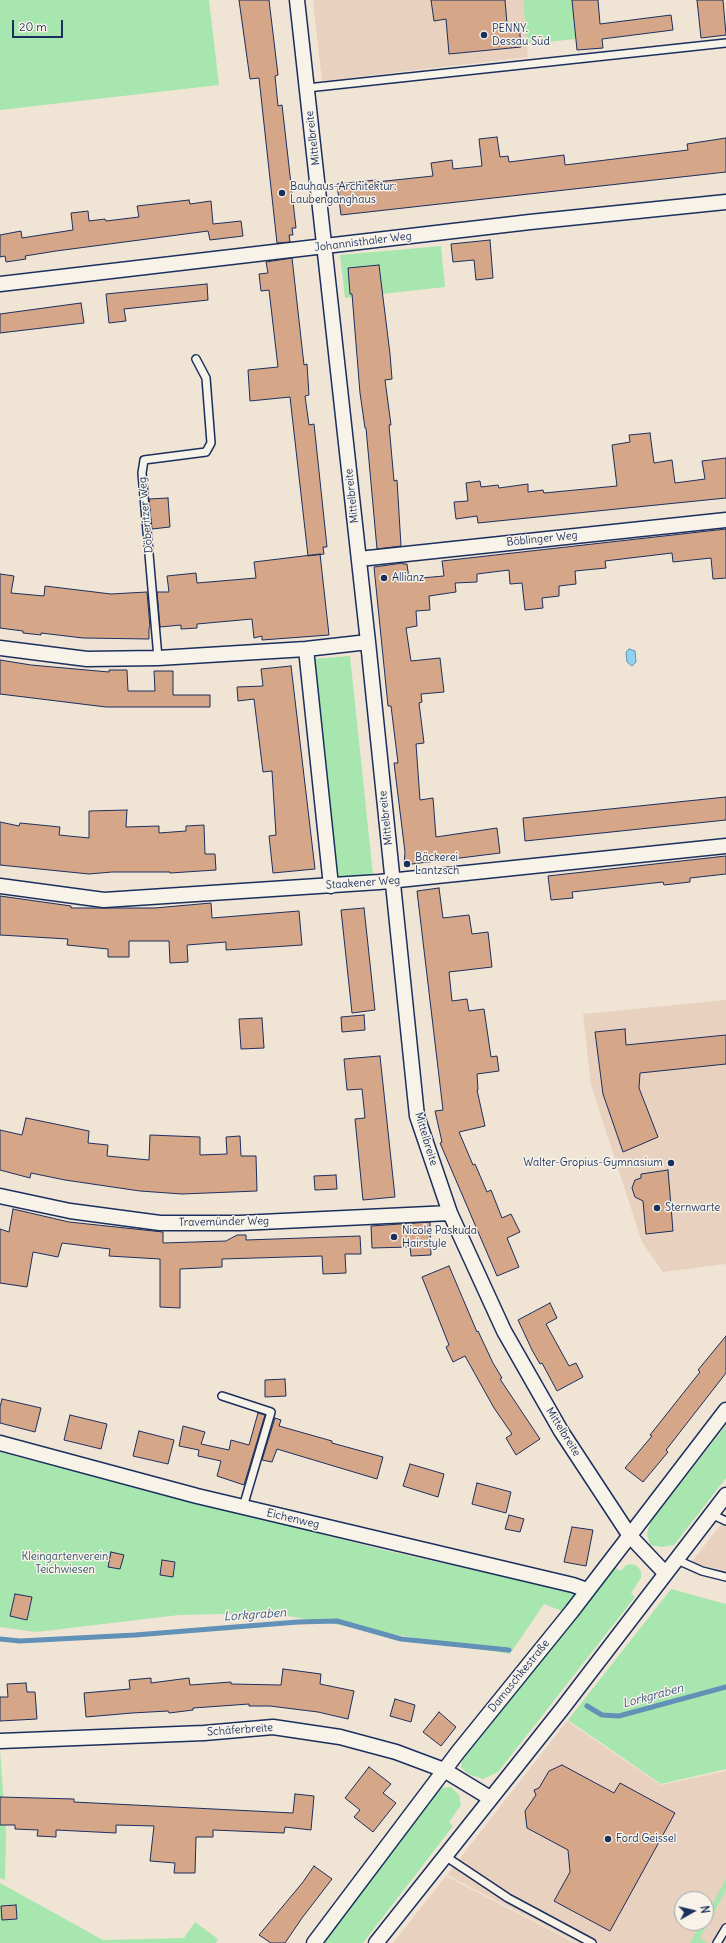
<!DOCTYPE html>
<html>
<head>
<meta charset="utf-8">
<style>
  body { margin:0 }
  #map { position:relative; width:726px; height:1943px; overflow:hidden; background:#f0e4d5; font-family:Delius,sans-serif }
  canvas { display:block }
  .north { position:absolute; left:674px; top:1891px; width:40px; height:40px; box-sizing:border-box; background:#f7f3e8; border:1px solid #9fa5b1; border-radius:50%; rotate:82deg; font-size:11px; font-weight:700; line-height:16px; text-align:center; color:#1b2f5e }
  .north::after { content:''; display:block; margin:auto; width:14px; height:18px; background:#1b2f5e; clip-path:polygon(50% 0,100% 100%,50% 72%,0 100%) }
  .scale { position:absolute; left:12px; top:20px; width:51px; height:18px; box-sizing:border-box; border:2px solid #1b2f5e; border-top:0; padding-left:5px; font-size:12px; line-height:14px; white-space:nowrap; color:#1b2f5e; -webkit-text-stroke:3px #f7f3e8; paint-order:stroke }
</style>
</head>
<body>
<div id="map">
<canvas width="726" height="1943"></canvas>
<div class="north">N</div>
<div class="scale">20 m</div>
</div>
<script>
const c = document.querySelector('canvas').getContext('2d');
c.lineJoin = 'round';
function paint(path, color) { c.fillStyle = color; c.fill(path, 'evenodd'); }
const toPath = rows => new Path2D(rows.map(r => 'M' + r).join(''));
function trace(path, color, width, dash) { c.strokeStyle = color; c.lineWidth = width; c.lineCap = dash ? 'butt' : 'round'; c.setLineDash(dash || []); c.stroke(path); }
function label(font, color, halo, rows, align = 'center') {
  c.font = font + ' Delius,sans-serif'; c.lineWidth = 3; c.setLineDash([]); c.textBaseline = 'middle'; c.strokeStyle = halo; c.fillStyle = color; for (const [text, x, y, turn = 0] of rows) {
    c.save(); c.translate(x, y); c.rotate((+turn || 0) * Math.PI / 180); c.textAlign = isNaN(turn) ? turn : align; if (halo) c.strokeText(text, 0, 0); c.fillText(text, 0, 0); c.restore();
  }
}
paint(toPath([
  [313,0,523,0,528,57,322,81],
  [726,1000,726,1264,663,1272,642,1242,591,1085,583,1014],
  [726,1518,726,1571,691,1563],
  [567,1721,661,1785,726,1771,726,1943,578,1943,447,1875],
  [682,1899,706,1899,706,1923,682,1923],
  [446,1876,575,1943,393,1943]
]), '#e8d1be');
paint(toPath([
  [0,0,209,0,219,85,0,110],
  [523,0,572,0,576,39,527,44],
  [441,246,445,287,345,298,340,255],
  [350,656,373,875,335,878,312,659],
  [726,1425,726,1478,674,1545,662,1547,650,1545,647,1534,650,1523],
  [0,1452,384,1550,576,1593,562,1611,544,1604,510,1654,270,1613,179,1615,36,1632,0,1627],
  [632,1564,637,1566,641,1571,641,1578,631,1593,635,1597,498,1772,483,1779,468,1774,461,1767,463,1757,615,1568,621,1571,626,1565],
  [671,1589,726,1604,726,1769,661,1784,568,1720],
  [0,1750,6,1833,5,1880,0,1878],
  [451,1787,459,1795,461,1805,449,1822,453,1826,363,1943,321,1943,438,1788],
  [726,1879,726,1890,700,1938,707,1943,690,1943,701,1923,706,1923,706,1915],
  [0,1883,103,1940,184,1938,195,1922,218,1939,216,1943,0,1943]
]), '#a7e6ae');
const water = toPath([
  [629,649,635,651,636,662,632,666,627,662,626,652,629,649]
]);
paint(water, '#91d2f2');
trace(water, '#6291b7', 1);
trace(toPath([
  [0,1639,20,1641,135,1635,298,1622,337,1621,401,1639,509,1650],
  [587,1706,602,1715,619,1716,726,1687]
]), '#6291b7', 5);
const building = toPath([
  [239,0,269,0,278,75,275,76,278,106,282,105,296,228,292,228,293,235,289,235,290,242,277,243,259,78,250,79,239,0],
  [431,0,505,0,507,24,519,23,521,47,449,54,446,19,434,21,431,0],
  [572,0,598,0,600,24,671,15,673,30,602,39,603,48,577,50,572,0],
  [697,0,723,0,726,35,701,38,697,0],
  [497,137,500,157,508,156,509,162,564,155,565,165,688,150,687,144,726,138,726,172,341,215,337,184,376,180,376,182,433,176,431,163,452,160,453,169,482,166,479,139,497,137],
  [189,200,190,204,211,201,213,224,241,221,243,236,210,240,208,231,56,251,25,256,26,259,6,262,5,256,0,257,0,235,21,231,22,238,73,230,71,213,88,211,89,221,105,219,106,221,139,217,137,206,189,200],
  [490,240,493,278,476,280,474,260,453,262,451,244,490,240],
  [292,258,304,365,307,364,309,395,305,396,309,425,314,424,327,547,323,547,324,554,308,556,290,397,250,401,248,370,278,367,269,290,261,291,259,274,268,273,266,262,292,258],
  [379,265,390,354,392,379,385,380,391,425,389,425,394,481,397,480,401,546,377,549,366,428,365,428,360,393,352,294,350,294,348,268,379,265],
  [207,284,208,300,124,309,126,321,109,323,106,294,207,284],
  [81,303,84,323,0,333,0,314,81,303],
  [650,433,654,463,672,460,675,483,705,479,702,461,726,458,726,498,478,523,477,516,456,519,454,502,468,501,466,483,480,481,481,487,498,485,499,488,528,484,528,492,543,490,544,493,617,486,612,445,630,442,629,435,650,433],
  [168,498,170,527,152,529,149,499,168,498],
  [726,529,726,578,713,579,711,558,673,562,672,553,605,561,606,568,575,571,576,584,559,586,559,596,542,598,543,608,525,610,522,583,510,584,509,570,477,574,477,582,455,583,456,592,429,596,430,610,416,611,417,626,406,628,411,661,440,658,444,692,421,694,422,702,419,703,424,743,416,744,420,800,433,798,436,837,497,828,500,853,404,865,405,852,394,763,398,763,391,706,388,706,374,567,403,563,403,564,407,564,409,579,444,576,442,561,726,529],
  [320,554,329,635,262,640,262,636,254,638,252,619,197,624,197,628,181,629,181,625,160,627,157,592,169,592,167,576,196,573,197,583,256,578,254,562,320,554],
  [0,574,14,576,11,593,44,596,45,586,111,594,147,592,150,627,149,628,149,639,83,638,41,633,41,635,23,633,23,631,0,628,0,574],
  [0,660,31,665,109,672,109,670,127,670,128,691,155,691,154,671,173,671,173,695,210,695,210,707,106,707,0,694,0,660],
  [291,666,315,869,273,873,269,836,276,835,272,771,263,772,254,699,238,701,237,687,263,686,261,669,291,666],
  [726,797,726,820,525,841,523,818,726,797],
  [127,810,126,827,159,826,159,833,186,831,186,826,204,825,205,854,215,854,216,870,170,873,170,872,112,872,89,874,0,865,0,822,19,826,20,823,60,827,59,835,89,838,89,811,127,810],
  [726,856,726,874,690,878,690,882,664,885,663,882,572,892,573,898,551,900,548,876,726,856],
  [439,888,443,918,469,915,472,934,488,932,492,967,449,972,452,1001,467,999,469,1011,484,1009,491,1057,497,1056,499,1071,477,1074,478,1090,477,1090,485,1126,459,1132,473,1165,475,1164,487,1192,491,1190,502,1218,511,1214,520,1232,507,1238,519,1267,497,1276,440,1143,442,1142,435,1111,443,1110,417,891,439,888],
  [0,896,71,906,71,908,155,908,211,903,212,918,299,911,302,945,226,950,226,942,187,945,188,962,170,963,169,941,129,941,129,957,108,957,108,949,67,945,68,939,0,935,0,896],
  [364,908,375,1010,352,1013,341,910,364,908],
  [364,1015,365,1030,342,1032,341,1017,364,1015],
  [262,1018,264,1048,241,1049,239,1019,262,1018],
  [625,1029,626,1045,726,1035,726,1064,640,1073,639,1088,658,1137,623,1152,603,1094,595,1032,625,1029],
  [380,1056,395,1197,363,1200,355,1119,365,1118,362,1089,347,1090,344,1059,380,1056],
  [26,1118,89,1131,88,1143,108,1145,107,1156,149,1160,150,1135,200,1137,200,1155,227,1154,226,1137,240,1136,241,1156,256,1156,257,1191,182,1194,140,1191,65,1180,31,1173,30,1178,0,1170,0,1130,22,1135,26,1118],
  [668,1170,673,1231,646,1234,643,1201,635,1197,632,1188,635,1180,641,1178,641,1174,668,1170],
  [336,1175,337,1189,315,1190,314,1176,336,1175],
  [13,1209,69,1222,163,1232,163,1243,226,1241,237,1235,246,1235,246,1240,360,1236,361,1254,345,1254,346,1273,323,1274,322,1256,222,1259,222,1267,180,1269,180,1308,160,1307,160,1259,109,1256,110,1249,62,1243,58,1257,33,1252,27,1287,0,1283,0,1229,9,1232,13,1209],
  [430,1222,431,1255,411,1256,410,1247,372,1248,371,1226,430,1222],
  [449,1266,477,1332,478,1331,493,1363,502,1378,500,1379,540,1439,516,1455,506,1438,512,1434,494,1408,465,1356,453,1362,446,1347,449,1345,422,1277,449,1266],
  [550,1303,557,1318,546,1324,569,1366,576,1363,583,1377,557,1391,542,1363,540,1364,532,1350,518,1320,550,1303],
  [726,1336,726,1373,666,1450,668,1452,643,1482,625,1468,652,1436,650,1435,700,1372,698,1370,726,1336],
  [285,1379,286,1396,265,1397,265,1380,285,1379],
  [2,1399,41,1408,35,1432,0,1423,0,1407,2,1399],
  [258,1413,265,1415,244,1485,217,1476,221,1461,198,1456,199,1450,179,1446,183,1426,205,1432,201,1444,229,1450,231,1440,249,1445,258,1413],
  [70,1415,107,1424,101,1449,64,1440,70,1415],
  [275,1418,281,1420,279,1426,332,1441,332,1443,383,1457,377,1479,277,1449,272,1462,262,1460,275,1418],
  [139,1431,174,1440,168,1464,133,1456,139,1431],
  [410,1464,444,1474,438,1497,403,1486,410,1464],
  [477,1483,511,1492,506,1513,472,1504,477,1483],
  [509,1515,524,1519,520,1532,505,1529,509,1515],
  [572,1527,593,1530,586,1566,564,1562,572,1527],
  [111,1552,124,1555,120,1569,108,1567,111,1552],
  [162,1560,175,1562,173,1577,160,1575,162,1560],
  [15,1594,32,1597,27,1620,10,1616,15,1594],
  [283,1669,321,1674,320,1684,354,1691,348,1719,318,1712,270,1706,249,1706,249,1704,193,1708,193,1710,169,1713,168,1711,132,1713,86,1717,84,1693,130,1689,129,1680,151,1678,151,1683,189,1678,190,1685,231,1682,231,1684,281,1685,283,1669],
  [26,1683,27,1692,35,1692,37,1719,0,1721,0,1697,8,1697,7,1684,26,1683],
  [395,1699,415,1705,411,1722,390,1716,395,1699],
  [439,1712,456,1727,441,1746,423,1732,439,1712],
  [562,1765,614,1793,620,1783,675,1813,610,1931,554,1901,570,1872,568,1850,527,1828,525,1811,536,1795,534,1790,539,1788,549,1771,562,1765],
  [369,1767,391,1784,383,1793,396,1803,373,1832,354,1817,360,1810,345,1798,369,1767],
  [295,1794,314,1796,311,1830,285,1827,284,1833,213,1830,213,1837,196,1837,195,1873,174,1873,175,1863,150,1861,154,1826,116,1825,116,1833,56,1830,56,1837,37,1836,38,1830,15,1829,15,1825,0,1825,0,1797,74,1799,74,1802,293,1813,295,1794],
  [314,1866,332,1879,302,1918,285,1943,271,1943,259,1935,303,1882,314,1866],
  [16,1905,17,1919,2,1920,1,1906,16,1905]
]);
paint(building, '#d6a689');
trace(building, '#1b2f5e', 1);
const service = toPath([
  [307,88,726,43],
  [158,658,142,473,144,460,206,452,211,443,206,378,196,359],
  [222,1396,271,1412,243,1507],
  [711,1514,726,1521],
  [675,1559,702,1571,726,1577],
  [445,1856,508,1898,592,1943],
  [717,1943,726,1928]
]);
const minor = toPath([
  [297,0,368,642,417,1116,450,1213,504,1331,561,1431,630,1536,665,1573],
  [0,284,530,222,726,202],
  [359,559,726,520],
  [0,648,87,659,158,658,306,649,368,642],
  [306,649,331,886],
  [0,886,104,900,379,882,726,846],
  [0,1196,70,1211,160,1223,240,1223,450,1213],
  [0,1443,197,1496,573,1585,587,1590],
  [0,1741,204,1733,273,1727,340,1737,396,1752,444,1770,490,1798],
  [314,1943,458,1752,572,1611,726,1410],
  [376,1943,562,1709,726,1495]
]);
trace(service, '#1b2f5e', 10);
trace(minor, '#1b2f5e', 17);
trace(service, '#f7f3e8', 7);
trace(minor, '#f7f3e8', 14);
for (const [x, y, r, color] of [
  [484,35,4,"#1b2f5e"],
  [282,193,4,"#1b2f5e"],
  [384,578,4,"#1b2f5e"],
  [407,864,4,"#1b2f5e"],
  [671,1163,4,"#1b2f5e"],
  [657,1208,4,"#1b2f5e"],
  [394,1237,4,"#1b2f5e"],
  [608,1839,4,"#1b2f5e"]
]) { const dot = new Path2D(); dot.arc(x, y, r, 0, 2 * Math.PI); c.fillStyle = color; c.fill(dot); trace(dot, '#f7f3e8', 1.5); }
label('11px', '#1b2f5e', '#f7f3e8', [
  ["PENNY.",492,29],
  ["Dessau Süd",492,42],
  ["Bauhaus-Architektur:",290,187],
  ["Laubenganghaus",290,200],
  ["Allianz",392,578],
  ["Bäckerei",415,858],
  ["Lantzsch",415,871],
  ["Walter-Gropius-Gymnasium",663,1163,"right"],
  ["Sternwarte",665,1208],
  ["Nicole Paskuda",402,1231],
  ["Hairstyle",402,1244],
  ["Ford Geissel",616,1839]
], 'left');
label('11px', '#1b2f5e', '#f7f3e8', [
  ["Mittelbreite",313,138,-97],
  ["Johannisthaler Weg",363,242,-7],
  ["Mittelbreite",352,496,-96],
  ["Döberitzer Weg",146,515,-95],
  ["Böblinger Weg",542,539,-6],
  ["Mittelbreite",386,818,-96],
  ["Staakener Weg",363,883,-4],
  ["Mittelbreite",426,1139,73],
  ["Travemünder Weg",224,1222,-1],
  ["Mittelbreite",563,1432,58],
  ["Eichenweg",293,1519,13],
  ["Damaschkestraße",519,1676,-51],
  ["Schäferbreite",240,1730,-4]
]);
label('11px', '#37546e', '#f7f3e8', [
  ["Kleingartenverein",65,1557],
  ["Teichwiesen",65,1570]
]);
label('italic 12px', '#385883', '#f7f3e8', [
  ["Lorkgraben",255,1615,-4],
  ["Lorkgraben",653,1696,-15]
]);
</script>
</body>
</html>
